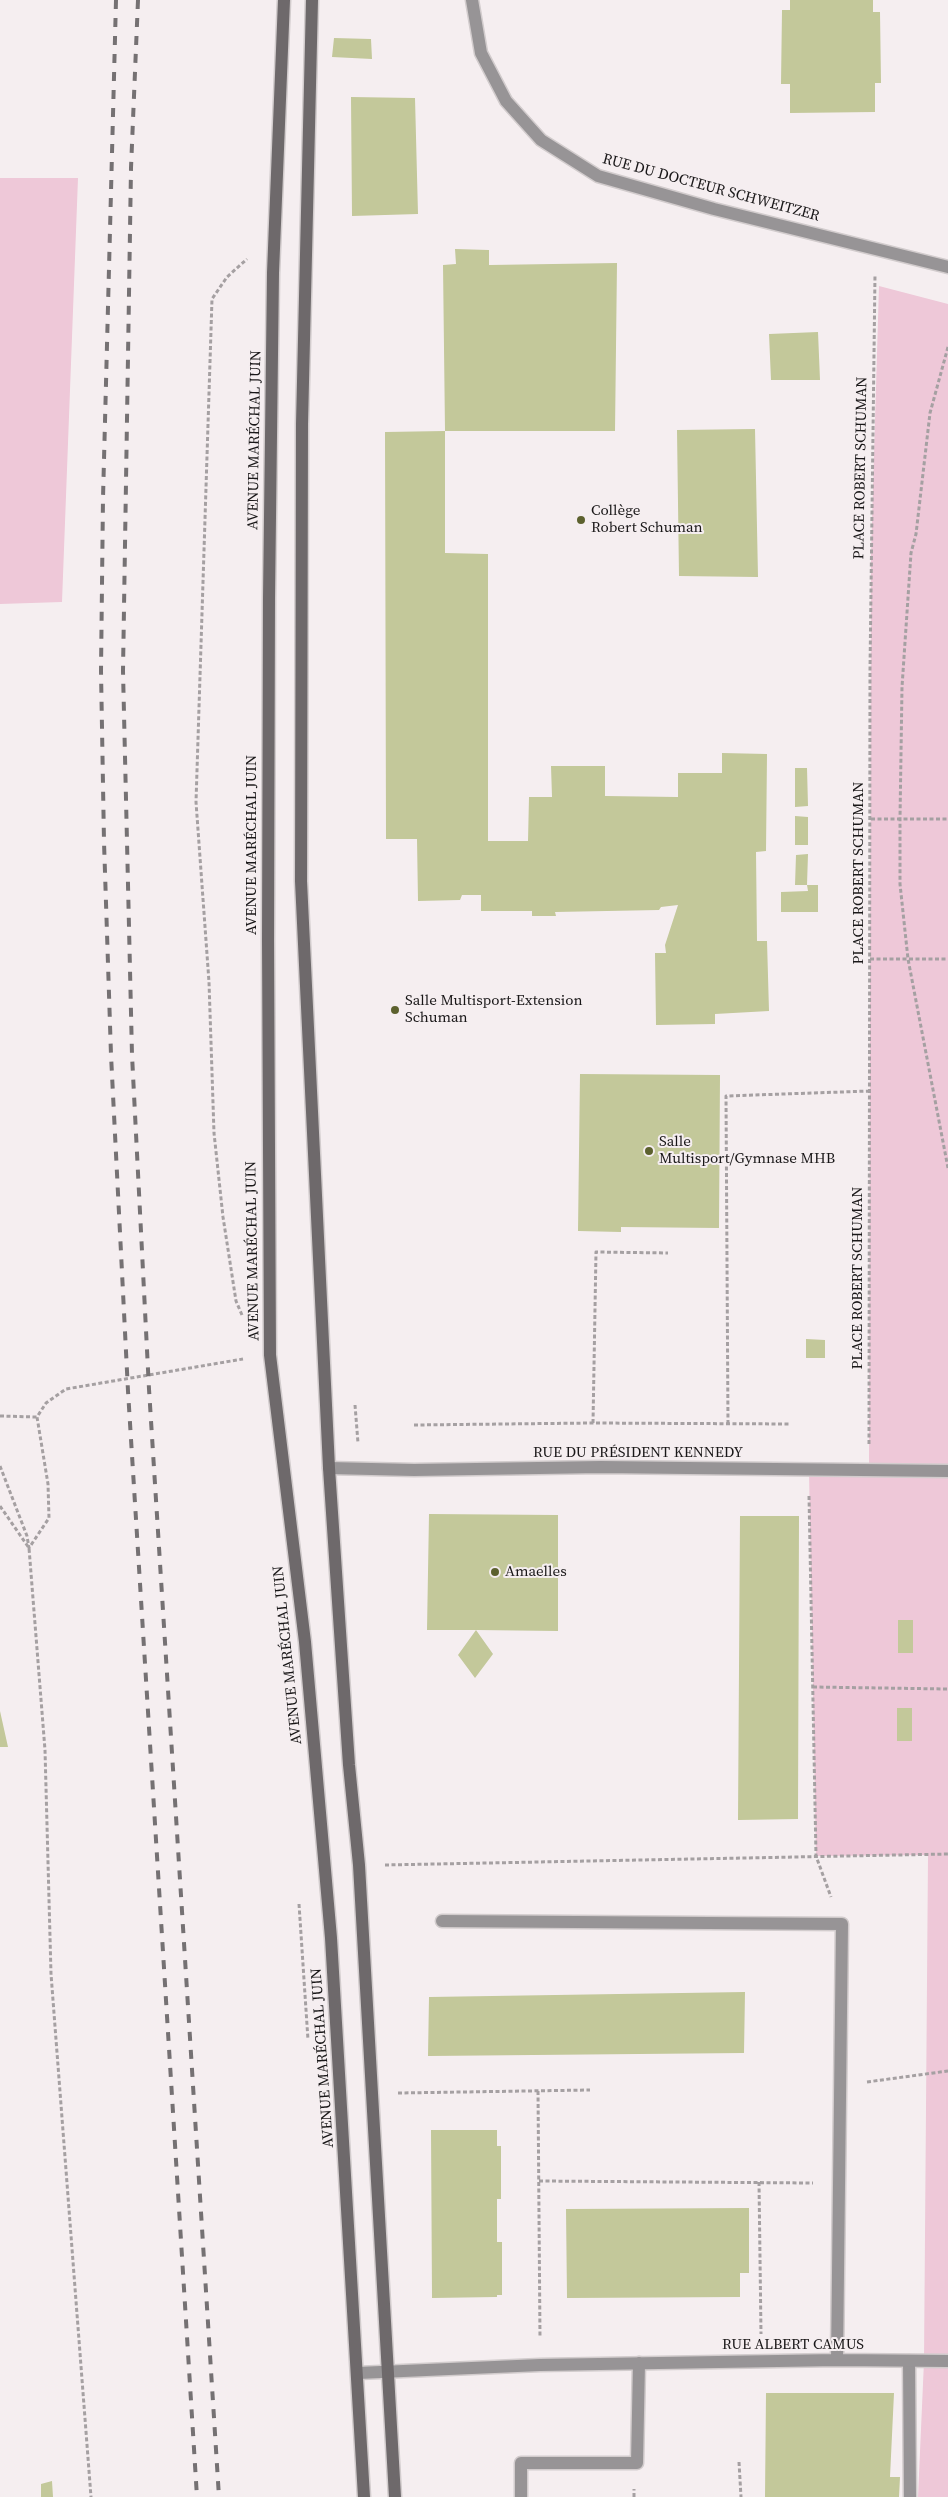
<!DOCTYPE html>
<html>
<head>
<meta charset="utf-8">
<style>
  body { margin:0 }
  canvas { display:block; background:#f5eef0 }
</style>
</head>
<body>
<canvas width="948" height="2497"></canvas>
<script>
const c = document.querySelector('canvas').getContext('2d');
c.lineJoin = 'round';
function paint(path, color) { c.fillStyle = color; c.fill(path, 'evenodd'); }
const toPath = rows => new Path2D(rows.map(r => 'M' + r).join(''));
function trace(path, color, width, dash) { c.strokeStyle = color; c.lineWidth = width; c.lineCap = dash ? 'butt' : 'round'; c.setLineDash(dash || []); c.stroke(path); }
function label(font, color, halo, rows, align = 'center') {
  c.font = font + ' "Source Serif 4",serif'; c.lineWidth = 4; c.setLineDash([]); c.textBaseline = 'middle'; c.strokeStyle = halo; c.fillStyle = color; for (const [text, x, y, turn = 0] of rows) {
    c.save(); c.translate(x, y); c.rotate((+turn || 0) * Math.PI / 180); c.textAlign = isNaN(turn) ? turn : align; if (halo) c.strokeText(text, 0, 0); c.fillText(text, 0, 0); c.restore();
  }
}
paint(toPath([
  [0,178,78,178,62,602,0,604],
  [879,286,948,304,948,2497,918,2497,924,2361,928,1855,816,1856,809,1471,869,1471,871,556]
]), '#eec8d8');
paint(toPath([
  [790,0,873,0,873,12,880,12,881,83,875,83,875,112,790,113,790,84,781,84,782,10,790,10],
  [334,38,371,39,372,59,332,57],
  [351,97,415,98,418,214,352,216],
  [455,249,489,250,489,265,617,263,615,431,445,431,443,265,456,264],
  [818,332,820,380,771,380,769,334],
  [755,429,758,577,679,576,677,430],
  [445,431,445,553,488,554,488,841,528,841,529,797,552,797,551,766,605,766,605,796,678,797,678,773,722,773,722,753,767,754,766,851,756,852,757,941,767,941,769,1011,715,1014,715,1024,656,1025,655,953,666,953,665,945,678,905,661,907,659,910,555,912,556,916,532,916,532,911,481,911,481,895,462,895,460,900,418,901,417,839,386,839,385,432],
  [795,768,807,768,808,806,795,807],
  [795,816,808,817,808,845,795,845],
  [808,854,807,885,795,885,796,855],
  [807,885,818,885,818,912,781,912,781,892,808,891],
  [580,1074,720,1075,719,1228,621,1227,621,1232,578,1231],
  [806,1339,825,1340,825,1358,806,1358],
  [429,1514,558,1515,558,1631,476,1630,493,1654,475,1678,458,1655,476,1630,427,1630],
  [740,1516,799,1516,798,1819,738,1820],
  [898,1620,913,1620,913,1653,898,1653],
  [897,1708,912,1708,912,1741,897,1741],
  [0,1711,8,1747,0,1747],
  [745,1992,744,2053,428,2056,429,1997],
  [431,2130,497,2130,497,2146,501,2146,501,2199,497,2199,497,2242,502,2242,502,2295,497,2295,497,2297,432,2298],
  [749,2208,749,2273,740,2273,740,2297,567,2298,566,2209],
  [766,2393,894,2393,890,2477,900,2477,899,2497,765,2497],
  [52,2481,53,2497,41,2497,41,2484]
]), '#c3c89a');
const service = toPath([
  [909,2361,910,2497]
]);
const minor = toPath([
  [472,0,481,53,506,101,541,140,598,176,714,209,948,267],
  [329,1468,414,1470,601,1467,948,1471],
  [442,1921,842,1924,837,2360],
  [358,2373,540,2365,837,2360,948,2361],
  [521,2497,521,2463,637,2463,639,2363]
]);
const secondary = toPath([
  [284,0,273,273,269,598,268,940,270,1355,305,1642,331,1938,364,2497],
  [312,0,302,424,301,881,329,1468,349,1765,359,1865,395,2497]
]);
trace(service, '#d2cccd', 15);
trace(minor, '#d2cccd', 15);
trace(secondary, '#d2cccd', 15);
trace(toPath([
  [948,347,930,413,916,534,911,553,902,687,900,819,900,884,908,959,948,1168],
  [871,819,948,819],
  [870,959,948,959],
  [242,1315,236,1301,223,1217,214,1133,209,982,196,802,212,299,227,277,247,259],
  [355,1405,358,1443],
  [0,1416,37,1417],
  [593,1423,596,1252,668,1253],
  [728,1424,726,1096,870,1091],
  [414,1425,593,1423,790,1424],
  [869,1444,870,670,875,275],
  [0,1466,27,1536,29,1548,49,1518,48,1484,37,1417,46,1403,66,1389,243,1359],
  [809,1496,816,1856,831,1897],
  [0,1506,29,1548,45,1750,51,1974,91,2497],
  [813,1687,948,1689],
  [385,1865,948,1854],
  [299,1904,308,2040],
  [867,2082,948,2071],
  [538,2091,540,2338],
  [398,2093,590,2090],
  [539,2181,813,2183],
  [759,2182,761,2334],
  [739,2462,741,2497],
  [634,2497,634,2489]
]), '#a5a0a2', 3, [4, 2.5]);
trace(service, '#979496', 12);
trace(minor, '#979496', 12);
trace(secondary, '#6e696b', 12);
trace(toPath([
  [116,0,103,498,101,671,104,842,111,1055,128,1391,197,2497],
  [138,0,131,168,123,671,132,1055,149,1389,219,2497]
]), '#757173', 4, [9, 9]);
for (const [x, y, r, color] of [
  [581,520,5,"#5c612e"],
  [395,1010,5,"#5c612e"],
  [649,1151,5,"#5c612e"],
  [495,1572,5,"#5c612e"]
]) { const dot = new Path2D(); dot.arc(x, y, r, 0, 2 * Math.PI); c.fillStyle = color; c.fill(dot); trace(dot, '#f5eef0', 2); }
label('15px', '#191718', '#f5eef0', [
  ["RUE DU DOCTEUR SCHWEITZER",711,188,15],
  ["AVENUE MARÉCHAL JUIN",255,440,-89],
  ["PLACE ROBERT SCHUMAN",861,468,-89],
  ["AVENUE MARÉCHAL JUIN",252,845,-90],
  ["PLACE ROBERT SCHUMAN",859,873,-90],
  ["AVENUE MARÉCHAL JUIN",253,1251,-91],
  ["PLACE ROBERT SCHUMAN",858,1278,-90],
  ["RUE DU PRÉSIDENT KENNEDY",638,1453],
  ["AVENUE MARÉCHAL JUIN",288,1655,-96],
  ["AVENUE MARÉCHAL JUIN",323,2058,-94],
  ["RUE ALBERT CAMUS",793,2345]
]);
label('15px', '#191718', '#f5eef0', [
  ["Collège",591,511],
  ["Robert Schuman",591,528],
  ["Salle Multisport-Extension",405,1001],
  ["Schuman",405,1018],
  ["Salle",659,1142],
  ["Multisport/Gymnase MHB",659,1159],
  ["Amaelles",505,1572]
], 'left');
</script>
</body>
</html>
